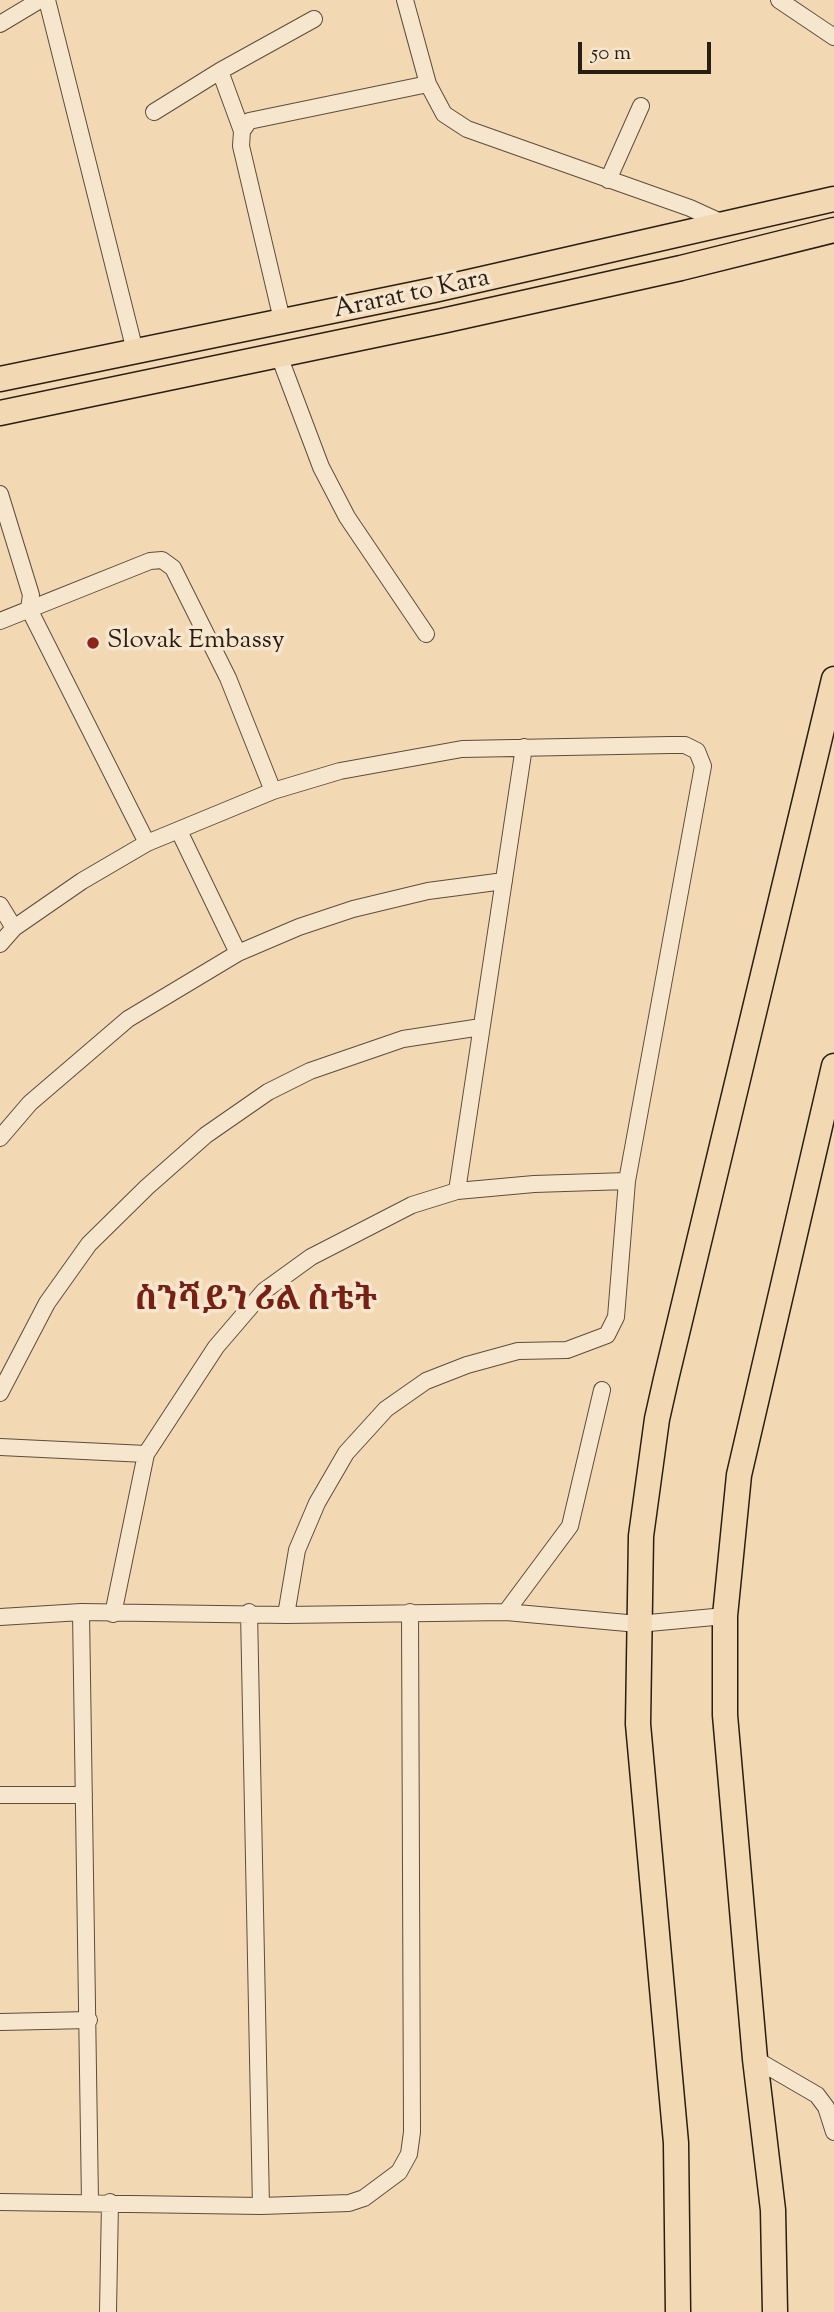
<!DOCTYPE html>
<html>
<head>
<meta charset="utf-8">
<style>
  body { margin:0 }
  #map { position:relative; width:834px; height:2312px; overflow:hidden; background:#f3d9b3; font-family:"Sorts Mill Goudy",serif }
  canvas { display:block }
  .scale { position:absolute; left:578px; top:42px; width:133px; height:32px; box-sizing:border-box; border:4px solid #291e14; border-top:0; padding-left:9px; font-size:21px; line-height:24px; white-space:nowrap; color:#291e14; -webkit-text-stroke:5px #f7e6ce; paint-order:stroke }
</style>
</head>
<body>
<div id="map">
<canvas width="834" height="2312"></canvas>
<div class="scale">50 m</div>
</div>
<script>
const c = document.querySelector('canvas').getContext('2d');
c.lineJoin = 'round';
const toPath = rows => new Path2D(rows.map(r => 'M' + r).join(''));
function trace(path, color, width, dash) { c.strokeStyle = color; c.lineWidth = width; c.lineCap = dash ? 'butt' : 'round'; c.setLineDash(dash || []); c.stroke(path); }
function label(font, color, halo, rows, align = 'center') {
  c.font = font + ' "Sorts Mill Goudy","Noto Serif Ethiopic",serif'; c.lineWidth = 7; c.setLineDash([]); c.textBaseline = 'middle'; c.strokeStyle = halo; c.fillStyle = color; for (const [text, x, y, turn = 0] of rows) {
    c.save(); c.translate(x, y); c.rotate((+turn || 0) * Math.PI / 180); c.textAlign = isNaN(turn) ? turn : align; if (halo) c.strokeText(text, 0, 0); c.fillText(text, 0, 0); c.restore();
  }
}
const street = toPath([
  [47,0,135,351],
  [405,0,428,84,444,114,467,129,690,208,725,224],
  [779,0,834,37],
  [0,24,40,0],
  [220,71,242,131],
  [154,112,220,71,314,19],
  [608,180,641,106],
  [282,320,241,146,242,131,249,121,428,84],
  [278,353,321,467,347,517,426,634],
  [0,494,31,595,29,609,147,843],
  [0,621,150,561,162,560,173,568,228,678,273,791],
  [524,747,457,1191,534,1184,627,1181],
  [179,831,238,953],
  [0,905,14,928],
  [0,944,14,928,82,881,147,843,273,791,340,771,462,749,670,745,685,745,697,751,703,766,627,1181,616,1317,607,1335,567,1350,518,1351,467,1365,426,1381,386,1409,346,1453,317,1503,297,1550,286,1615],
  [0,1138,30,1103,128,1019,238,953,299,927,353,909,428,891,504,881],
  [0,1393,47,1303,89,1244,147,1187,206,1135,268,1092,310,1071,403,1039,481,1027],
  [0,1447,146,1454],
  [81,1612,90,2202],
  [249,1612,261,2206],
  [506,1612,570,1526,602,1390],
  [113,1614,146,1454,216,1347,264,1291,311,1257,412,1205,457,1191],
  [0,1617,81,1612,286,1615,506,1612,638,1624,725,1616],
  [0,1795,84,1795],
  [0,2022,89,2020],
  [755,2059,817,2095,826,2107,834,2132],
  [0,2202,261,2206,349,2203,364,2198,399,2172,409,2154,412,2132,410,1612],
  [108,2312,110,2202]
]);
const primary = toPath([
  [0,379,434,290,834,199],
  [0,413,442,321,681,268,834,230],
  [678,2312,676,2143,638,1724,641,1536,657,1419,666,1379,834,679],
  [775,2312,773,2210,755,2059,725,1715,725,1616,739,1475,834,1066]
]);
trace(street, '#5c4d3c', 18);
trace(primary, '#291e14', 27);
trace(street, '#f7e6ce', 16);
trace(primary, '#f3d9b3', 24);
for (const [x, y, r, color] of [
  [93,643,7,"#8f2418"]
]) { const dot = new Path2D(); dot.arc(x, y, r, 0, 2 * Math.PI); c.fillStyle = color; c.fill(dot); trace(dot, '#f7e6ce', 2.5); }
label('26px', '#291e14', '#f7e6ce', [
  ["Ararat to Kara",412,296,-12]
]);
label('26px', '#291e14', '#f7e6ce', [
  ["Slovak Embassy",107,643]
], 'left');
label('bold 33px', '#7a1f14', '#f7e6ce', [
  ["ስንሻይን ሪል ስቴት",256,1303]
]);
</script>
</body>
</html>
